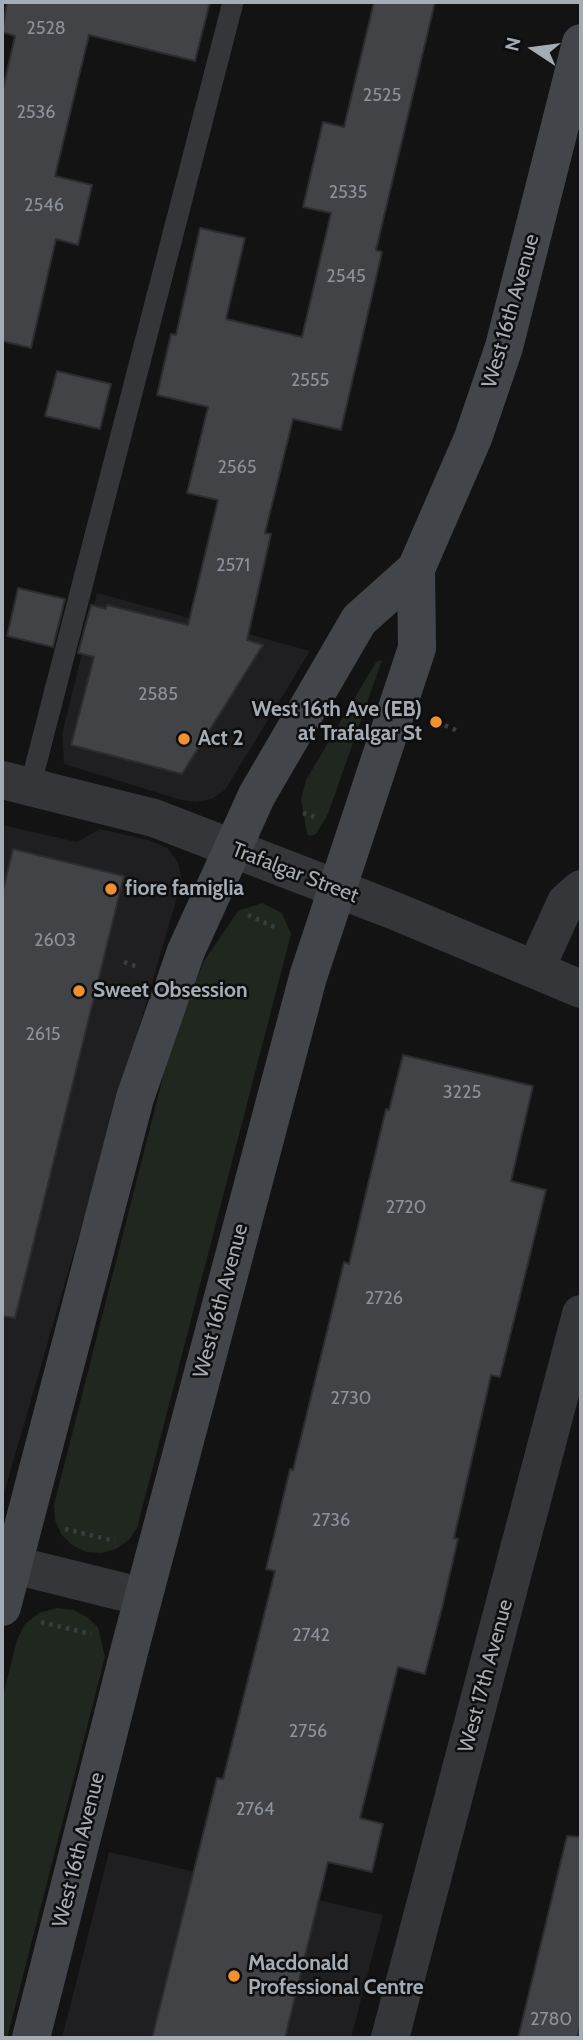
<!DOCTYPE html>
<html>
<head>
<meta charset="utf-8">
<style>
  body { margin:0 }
  #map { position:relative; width:583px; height:2040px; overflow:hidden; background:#131314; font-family:Cabin,sans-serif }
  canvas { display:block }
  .frame { position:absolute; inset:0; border:4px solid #a4acb5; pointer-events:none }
  .north { position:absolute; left:499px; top:14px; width:70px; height:70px; -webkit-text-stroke:5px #0e0e0f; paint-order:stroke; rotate:283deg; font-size:19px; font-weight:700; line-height:28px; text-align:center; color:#a4acb5 }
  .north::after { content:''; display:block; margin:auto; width:24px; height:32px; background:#a4acb5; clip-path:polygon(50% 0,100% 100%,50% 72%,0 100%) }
</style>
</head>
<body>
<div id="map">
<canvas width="583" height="2040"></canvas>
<div class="frame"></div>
<div class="north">N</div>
</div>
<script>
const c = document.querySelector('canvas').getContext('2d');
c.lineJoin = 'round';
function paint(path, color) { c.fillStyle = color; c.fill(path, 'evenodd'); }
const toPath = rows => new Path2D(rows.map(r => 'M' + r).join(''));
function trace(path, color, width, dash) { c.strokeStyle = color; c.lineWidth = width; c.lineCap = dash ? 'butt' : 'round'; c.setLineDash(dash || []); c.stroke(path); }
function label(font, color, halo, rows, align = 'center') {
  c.font = font + ' Cabin,sans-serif'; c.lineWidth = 5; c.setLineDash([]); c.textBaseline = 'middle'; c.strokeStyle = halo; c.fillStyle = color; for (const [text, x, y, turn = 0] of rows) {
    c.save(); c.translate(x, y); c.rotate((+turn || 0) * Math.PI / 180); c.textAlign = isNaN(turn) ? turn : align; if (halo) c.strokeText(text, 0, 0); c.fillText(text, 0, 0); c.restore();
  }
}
paint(toPath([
  [97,593,310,651,225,790,212,799,196,802,181,800,64,764,62,734],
  [2,825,77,842,100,829,148,840,167,848,178,862,182,880,2,1500],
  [109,1852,383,1915,351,2038,62,2038]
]), '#1f1f21');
paint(toPath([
  [382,660,328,814,316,834,310,836,307,834,301,799,306,780,376,662],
  [262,903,282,913,291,934,137,1528,129,1540,116,1549,101,1553,86,1552,72,1545,61,1534,55,1520,54,1505,166,1065,179,1022,204,961,238,911],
  [56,1608,74,1610,87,1617,98,1627,105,1657,7,2038,2,2038,2,1700,17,1640,25,1624,39,1613]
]), '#1f271f');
const building = toPath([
  [7,2,210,2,195,61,89,35,55,176,92,185,78,245,56,239,31,348,2,341,2,93,15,36,2,32,7,2],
  [374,2,435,2,376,250,382,252,341,430,293,419,265,533,271,534,247,640,263,645,182,774,71,745,94,657,78,653,91,605,106,609,107,605,188,625,218,500,187,493,208,407,157,395,171,334,176,335,200,228,245,238,226,319,302,337,331,213,303,207,323,122,344,127,374,2],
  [57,371,111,384,100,429,45,416,57,371],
  [18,588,65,599,53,647,7,636,18,588],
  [13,849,124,876,15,1318,2,1316,2,894,13,849],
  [403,1055,533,1086,511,1181,546,1190,500,1377,491,1375,454,1538,458,1539,442,1608,425,1674,398,1667,360,1818,383,1824,372,1872,328,1862,285,2038,152,2038,217,1778,223,1779,275,1571,266,1569,290,1469,293,1470,344,1262,349,1264,386,1109,389,1110,403,1055],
  [567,1836,581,1837,581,2023,577,2038,518,2038,567,1836]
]);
paint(building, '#424347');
trace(building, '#2d2d30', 2);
trace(toPath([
  [437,722,456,730],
  [303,813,318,818],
  [248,915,279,929],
  [124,962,138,967],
  [65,1529,115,1541],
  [41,1622,91,1634]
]), '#3a3d40', 4.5, [3.5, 5]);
trace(toPath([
  [30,787,233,2]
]), '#343639', 21);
trace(toPath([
  [2,780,154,818,395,911,581,989],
  [536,968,566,902,581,889],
  [2,1562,143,1597],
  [390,2038,581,1314]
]), '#343639', 38);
trace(toPath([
  [2,1607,135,1098,186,951,257,795,359,620,416,569],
  [31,2038,131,1644,308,977,417,648,416,569,473,438,504,347,581,43]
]), '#424549', 38);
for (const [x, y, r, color] of [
  [436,722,7,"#f0902f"],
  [184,739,7,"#f0902f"],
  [111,889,7,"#f0902f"],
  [79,991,7,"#f0902f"],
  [234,1976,7,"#f0902f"]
]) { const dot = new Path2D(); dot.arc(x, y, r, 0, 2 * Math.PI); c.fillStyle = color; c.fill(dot); trace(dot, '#0e0e0f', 2.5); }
label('18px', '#8c929a', null, [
  ["2528",46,29],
  ["2525",382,96],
  ["2536",36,113],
  ["2535",348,193],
  ["2546",44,206],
  ["2545",346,277],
  ["2555",310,381],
  ["2565",237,468],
  ["2571",233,566],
  ["2585",158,695],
  ["2603",55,941],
  ["2615",43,1035],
  ["3225",462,1093],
  ["2720",406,1208],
  ["2726",384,1299],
  ["2730",351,1399],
  ["2736",331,1521],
  ["2742",311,1636],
  ["2756",308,1732],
  ["2764",255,1810],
  ["2780",551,2020]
]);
label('21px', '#a4acb5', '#0e0e0f', [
  ["West 16th Avenue",511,311,-74],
  ["Trafalgar Street",295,873,21],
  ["West 16th Avenue",221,1301,-75],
  ["West 17th Avenue",486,1676,-75],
  ["West 16th Avenue",79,1850,-76]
]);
label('bold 21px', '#a4acb5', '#0e0e0f', [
  ["West 16th Ave (EB)",422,710,"right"],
  ["at Trafalgar St",422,734,"right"],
  ["Act 2",198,739],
  ["fiore famiglia",125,889],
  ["Sweet Obsession",93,991],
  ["Macdonald",248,1964],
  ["Professional Centre",248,1988]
], 'left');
</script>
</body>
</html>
